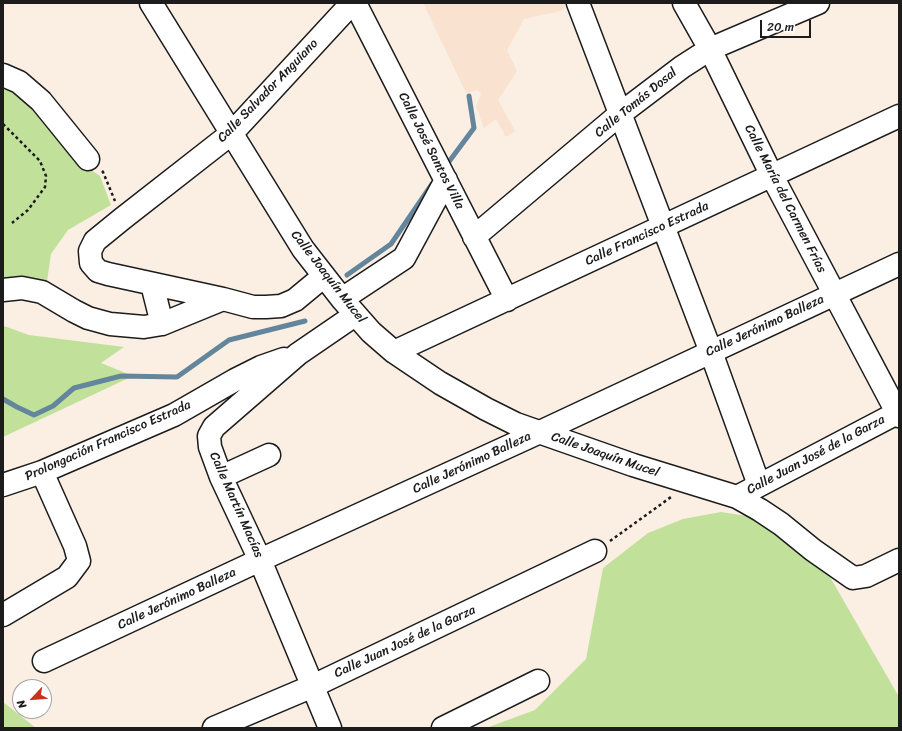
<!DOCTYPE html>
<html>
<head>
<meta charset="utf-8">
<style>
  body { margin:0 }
  #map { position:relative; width:902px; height:731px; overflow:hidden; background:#fbeee3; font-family:Sriracha,sans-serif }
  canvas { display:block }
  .frame { position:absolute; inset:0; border:4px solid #1c1c1c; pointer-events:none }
  .north { position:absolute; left:12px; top:679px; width:40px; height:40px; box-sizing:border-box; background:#fff; border:1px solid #a4a4a4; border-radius:50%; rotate:244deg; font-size:11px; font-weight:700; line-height:16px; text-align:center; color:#1c1c1c }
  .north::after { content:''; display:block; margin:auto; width:14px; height:18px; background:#c8321e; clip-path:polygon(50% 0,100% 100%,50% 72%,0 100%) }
  .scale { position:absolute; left:760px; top:20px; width:51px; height:18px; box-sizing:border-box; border:2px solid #1c1c1c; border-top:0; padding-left:5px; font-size:12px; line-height:14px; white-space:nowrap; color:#1c1c1c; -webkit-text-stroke:3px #fff; paint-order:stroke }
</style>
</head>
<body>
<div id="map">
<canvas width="902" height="731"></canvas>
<div class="frame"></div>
<div class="north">N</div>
<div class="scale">20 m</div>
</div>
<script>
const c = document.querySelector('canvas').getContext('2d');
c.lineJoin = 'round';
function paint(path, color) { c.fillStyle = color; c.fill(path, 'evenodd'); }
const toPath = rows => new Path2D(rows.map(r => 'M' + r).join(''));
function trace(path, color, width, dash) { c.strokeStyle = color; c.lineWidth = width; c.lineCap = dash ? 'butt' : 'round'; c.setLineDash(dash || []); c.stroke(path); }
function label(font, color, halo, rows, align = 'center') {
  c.font = font + ' Sriracha,sans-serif'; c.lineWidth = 3; c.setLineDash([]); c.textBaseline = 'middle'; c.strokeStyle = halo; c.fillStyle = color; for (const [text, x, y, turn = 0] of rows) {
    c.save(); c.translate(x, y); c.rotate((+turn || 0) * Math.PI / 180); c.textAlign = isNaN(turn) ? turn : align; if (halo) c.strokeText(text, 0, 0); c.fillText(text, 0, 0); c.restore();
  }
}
paint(toPath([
  [423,3,570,3,561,11,524,19,507,50,517,71,498,100,515,131,506,137,496,119,484,128,476,106,481,94,478,90,466,93]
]), '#f9e3d0');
paint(toPath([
  [3,84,24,90,85,166,100,176,111,205,68,230,51,254,47,281,3,286],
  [4,326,29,335,124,347,101,363,133,376,3,437,3,327],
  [721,512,753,517,830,577,899,697,899,728,486,728,535,710,586,659,603,568,648,533,683,519],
  [3,702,36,728,3,728]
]), '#c1e19a');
trace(toPath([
  [445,167,474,128,469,96],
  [347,275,391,244,432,184],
  [3,399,17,407,34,415,53,406,74,388,121,376,177,377,229,340,305,321]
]), '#63869c', 5);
const minor = toPath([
  [151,3,303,249,342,299,371,332,394,352,440,383,486,409,516,424,633,465,737,497,899,412],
  [355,3,507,300],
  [578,3,711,352,759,485],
  [684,3,710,49,772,176,899,416],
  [3,75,19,82,41,101,88,159],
  [474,237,620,114,682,67,710,49,818,3],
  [324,276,295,300,281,306,266,307,253,307,223,299,108,274,98,271,91,263,90,251,95,241,122,219,232,133,352,3],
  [152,284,162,324],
  [3,290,22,288,42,292,74,311,88,318,110,324,144,327,162,324,223,299],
  [342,299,404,258,446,180],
  [394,352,899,116],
  [221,477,269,455],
  [3,485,42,472,174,415,235,380,261,367,284,359],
  [737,497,760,510,781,524,813,550,853,578,866,576,899,560],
  [3,615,67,577,79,561,75,546,42,472],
  [44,661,260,560,540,432,899,264],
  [214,728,313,686,595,551],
  [330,728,260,560,221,477,210,447,209,436,214,427,298,354,355,315],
  [443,728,538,681]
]);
trace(minor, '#1c1c1c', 25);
trace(toPath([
  [3,124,40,161,46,176,45,187,28,210,12,223],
  [102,171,103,172,115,201],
  [610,541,671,497]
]), '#1c1c1c', 2.5, [3, 3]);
trace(minor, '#fff', 22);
label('13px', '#1c1c1c', '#fff', [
  ["Calle Salvador Anguiano",268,91,-46],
  ["Calle Tomás Dosal",636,103,-39],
  ["Calle José Santos Villa",431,151,63],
  ["Calle María del Carmen Frías",785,199,63],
  ["Calle Francisco Estrada",647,234,-25],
  ["Calle Joaquín Mucel",328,277,52],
  ["Calle Jerónimo Balleza",765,326,-25],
  ["Prolongación Francisco Estrada",108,441,-24],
  ["Calle Joaquín Mucel",605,455,19],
  ["Calle Juan José de la Garza",816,455,-28],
  ["Calle Jerónimo Balleza",472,463,-25],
  ["Calle Martín Macías",236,505,66],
  ["Calle Jerónimo Balleza",177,599,-25],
  ["Calle Juan José de la Garza",405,642,-25]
]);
</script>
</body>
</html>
